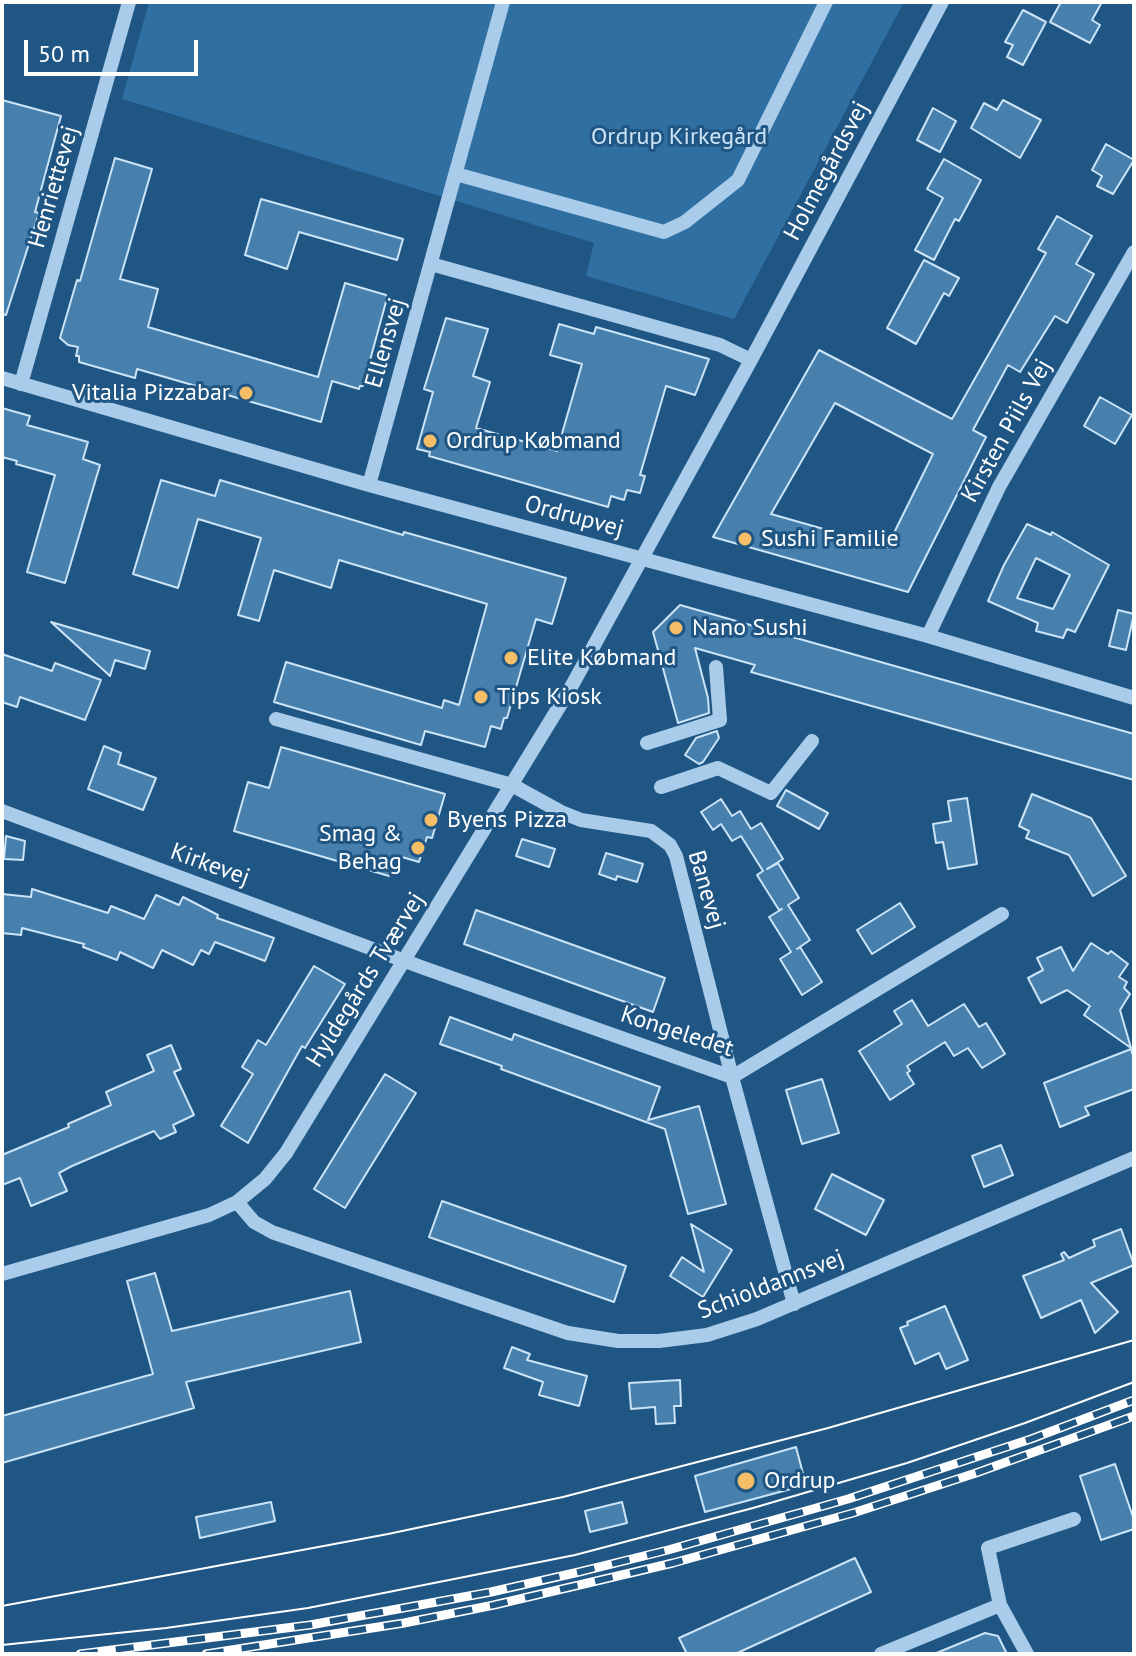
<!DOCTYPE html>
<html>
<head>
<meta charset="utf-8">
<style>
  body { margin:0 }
  #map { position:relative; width:1136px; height:1656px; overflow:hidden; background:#205684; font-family:"PT Sans",sans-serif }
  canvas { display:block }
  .frame { position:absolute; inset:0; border:4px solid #fff; pointer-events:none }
  .scale { position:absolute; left:24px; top:40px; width:174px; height:36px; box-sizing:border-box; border:4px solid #fff; border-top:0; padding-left:10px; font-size:24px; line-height:28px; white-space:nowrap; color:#fff; -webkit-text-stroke:6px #205684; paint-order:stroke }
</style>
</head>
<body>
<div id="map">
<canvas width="1136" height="1656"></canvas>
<div class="frame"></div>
<div class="scale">50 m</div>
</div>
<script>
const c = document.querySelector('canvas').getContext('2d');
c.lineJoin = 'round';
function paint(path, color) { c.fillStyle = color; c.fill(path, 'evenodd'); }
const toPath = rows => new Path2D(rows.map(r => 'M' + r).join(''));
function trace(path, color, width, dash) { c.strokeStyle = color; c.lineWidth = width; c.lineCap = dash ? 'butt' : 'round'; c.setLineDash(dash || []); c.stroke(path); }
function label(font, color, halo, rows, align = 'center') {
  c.font = font + ' "PT Sans",sans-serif'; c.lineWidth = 6; c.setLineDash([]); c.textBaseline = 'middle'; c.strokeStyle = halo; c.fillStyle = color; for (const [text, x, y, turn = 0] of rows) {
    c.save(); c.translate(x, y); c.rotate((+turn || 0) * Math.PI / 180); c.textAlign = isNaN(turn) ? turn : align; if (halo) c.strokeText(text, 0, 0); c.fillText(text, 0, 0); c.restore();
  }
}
paint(toPath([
  [149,2,904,2,734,319,586,276,594,243,122,99]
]), '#306fa1');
const building = toPath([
  [1061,2,1102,2,1092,20,1100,25,1090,43,1050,22,1061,2],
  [1023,10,1046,22,1023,65,1007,57,1013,45,1005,42,1023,10],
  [2,100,61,116,35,212,39,213,6,315,2,314,2,100],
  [1003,100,1041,120,1020,158,971,128,984,103,997,110,1003,100],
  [933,108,956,121,940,152,917,140,933,108],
  [1106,144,1134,160,1113,194,1097,186,1102,176,1092,170,1106,144],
  [115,158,152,169,120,279,158,289,148,327,318,377,345,283,386,295,387,298,363,386,360,386,359,389,332,381,321,422,137,369,135,378,79,362,79,356,76,356,78,347,68,345,60,338,77,280,80,281,115,158],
  [944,159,981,180,959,221,955,219,934,260,915,250,943,198,927,189,944,159],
  [261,199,403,239,397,260,299,232,287,269,245,255,261,199],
  [1057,216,1092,236,1076,264,1094,274,1067,323,1055,316,1020,372,1008,365,973,430,986,437,908,592,713,537,819,350,952,419,1046,253,1038,249,1057,216],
  [835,403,933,454,887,547,771,514,835,403],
  [924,260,959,278,949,296,944,293,916,344,887,328,924,260],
  [446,318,488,329,473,376,490,382,476,428,557,451,582,364,550,355,559,324,594,334,596,327,709,359,695,395,666,386,640,475,645,476,640,493,627,490,624,500,611,496,608,507,429,456,430,452,417,449,433,392,424,389,446,318],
  [1100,397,1132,415,1115,444,1084,426,1100,397],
  [2,408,30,416,27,425,88,442,83,459,100,465,65,583,27,572,55,475,16,464,17,461,2,457,2,408],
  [161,480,215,496,220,480,403,535,404,532,566,578,552,624,536,619,507,718,504,718,501,729,491,726,485,747,425,731,421,745,274,702,286,662,442,708,444,700,459,705,487,604,339,560,331,588,274,570,259,621,238,615,261,538,198,519,178,588,133,574,161,480],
  [1027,524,1051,535,1052,532,1109,565,1075,632,1067,629,1063,638,1036,631,1038,623,988,601,1004,565,1027,524],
  [1036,558,1070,575,1053,609,1017,598,1036,558],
  [680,605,1134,734,1134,780,751,672,755,665,695,648,708,698,709,713,678,723,653,632,680,605],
  [1118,610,1134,614,1126,650,1109,646,1118,610],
  [51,622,150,651,145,669,115,660,110,676,51,622],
  [2,654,52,671,55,663,101,680,85,720,20,697,17,707,2,702,2,654],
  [717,731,719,738,703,762,699,764,685,755,696,738,717,731],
  [104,746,121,753,118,764,156,778,143,810,88,789,104,746],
  [281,747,445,794,432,838,427,837,419,862,395,855,389,876,234,831,248,782,269,788,281,747],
  [786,790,828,813,819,829,777,806,786,790],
  [1032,794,1091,818,1126,876,1093,896,1069,855,1026,838,1029,831,1019,826,1032,794],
  [967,798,977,864,948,869,943,842,936,843,933,824,951,821,948,801,967,798],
  [721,799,732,816,740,811,751,829,761,823,783,859,767,869,778,863,799,898,788,905,810,940,797,949,800,947,822,982,802,995,780,959,791,952,769,917,782,909,779,910,757,875,763,871,741,836,732,841,721,824,713,830,701,812,721,799],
  [6,836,25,841,23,860,4,859,6,836],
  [522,839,555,849,549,867,516,856,522,839],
  [606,853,643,864,637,882,617,876,616,880,599,874,606,853],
  [32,889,108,913,111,906,144,919,156,895,179,905,183,897,218,915,217,918,274,938,265,961,215,942,209,954,201,950,193,965,162,950,153,968,120,952,117,960,83,947,84,944,22,928,21,935,2,933,2,894,31,897,32,889],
  [900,903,915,927,872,954,857,930,900,903],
  [476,910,665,978,653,1012,464,944,476,910],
  [1091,943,1108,954,1111,951,1128,964,1119,977,1127,982,1124,988,1130,994,1120,1010,1131,1048,1084,1015,1090,1006,1067,990,1041,1003,1028,978,1043,970,1037,958,1061,947,1073,971,1091,943],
  [314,966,345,984,305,1048,302,1046,248,1143,221,1126,253,1074,242,1067,258,1040,266,1045,314,966],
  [912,1000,928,1026,964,1004,979,1027,986,1023,1005,1054,982,1068,968,1048,954,1056,945,1042,907,1066,910,1071,907,1073,914,1084,890,1100,859,1051,902,1024,894,1011,912,1000],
  [450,1017,512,1040,514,1034,660,1087,648,1120,699,1106,726,1204,688,1214,665,1129,501,1069,502,1066,440,1044,450,1017],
  [171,1045,181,1069,174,1072,194,1115,173,1125,176,1132,160,1139,154,1131,72,1166,59,1173,67,1191,31,1206,20,1178,2,1185,2,1155,69,1127,68,1124,111,1105,106,1092,154,1071,147,1055,171,1045],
  [1131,1049,1134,1059,1134,1089,1085,1107,1089,1115,1060,1127,1044,1083,1131,1049],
  [385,1074,416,1093,345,1208,314,1189,385,1074],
  [822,1079,839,1133,802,1144,786,1090,822,1079],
  [1001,1145,1013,1175,984,1187,972,1156,1001,1145],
  [832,1174,884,1200,866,1235,815,1209,832,1174],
  [442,1201,626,1266,614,1302,429,1237,442,1201],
  [691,1224,732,1250,703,1297,670,1276,682,1257,704,1272,691,1224],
  [1121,1229,1134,1265,1091,1283,1118,1312,1095,1333,1081,1300,1041,1318,1023,1276,1064,1260,1061,1254,1064,1252,1069,1258,1095,1246,1093,1240,1121,1229],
  [155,1273,172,1331,350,1291,361,1342,186,1382,194,1408,2,1463,2,1416,153,1374,127,1281,155,1273],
  [945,1306,968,1360,946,1369,939,1353,915,1364,900,1328,908,1325,907,1322,945,1306],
  [512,1347,530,1354,527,1360,587,1376,579,1406,539,1395,543,1382,504,1368,512,1347],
  [680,1380,681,1406,674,1406,675,1423,656,1424,655,1407,631,1409,629,1383,680,1380],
  [796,1447,806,1485,705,1512,695,1476,796,1447],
  [1115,1464,1134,1520,1134,1529,1101,1540,1080,1476,1115,1464],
  [271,1502,275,1521,200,1538,196,1517,271,1502],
  [622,1502,627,1523,590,1532,585,1511,622,1502],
  [855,1558,871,1592,735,1654,687,1654,679,1638,855,1558],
  [985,1633,998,1636,1007,1654,934,1654,985,1633]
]);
paint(building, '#4880ad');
trace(building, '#cce4f7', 2);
trace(toPath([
  [456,174,664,232,685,222,738,180,826,2],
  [431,264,720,345,751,360],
  [2,378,369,485,928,636,1134,698],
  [21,384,129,2],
  [369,485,503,2],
  [928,636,999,487,1134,252],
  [276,719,512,785,561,812,581,820,651,831,670,845,676,856,732,1077,794,1304],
  [647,743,720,720,716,667],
  [661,787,718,768,771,793,812,741],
  [2,811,421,967,732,1077,1002,914],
  [237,1202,254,1222,272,1232,568,1333,618,1341,659,1341,707,1335,757,1319,1134,1158],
  [2,1274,209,1215,237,1202,265,1179,286,1153,570,689,751,360,942,2],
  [881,1654,1000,1605],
  [1027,1654,1000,1605,988,1548,1074,1519]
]), '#a8cce9', 14);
trace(toPath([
  [2,1606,388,1534,563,1497,828,1428,1134,1340],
  [2,1645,166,1628,308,1608,575,1555,753,1508,907,1463,1025,1423,1134,1382]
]), '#fff', 2);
const rail = toPath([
  [80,1654,310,1625,491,1592,579,1572,668,1550,848,1499,1031,1439,1134,1400],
  [206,1654,404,1623,494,1605,673,1563,853,1513,976,1473,1134,1416]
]);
trace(rail, '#fff', 9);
trace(rail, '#205684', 6, [18]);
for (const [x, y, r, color] of [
  [246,393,8,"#f7be68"],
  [430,441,8,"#f7be68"],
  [745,539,8,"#f7be68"],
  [676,628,8,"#f7be68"],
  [511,658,8,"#f7be68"],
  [481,697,8,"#f7be68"],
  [431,820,8,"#f7be68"],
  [418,848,8,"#f7be68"],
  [746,1481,10,"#f7be68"]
]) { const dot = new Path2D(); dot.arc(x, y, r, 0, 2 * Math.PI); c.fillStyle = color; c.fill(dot); trace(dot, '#205684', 3); }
label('24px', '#cce4f7', '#205684', [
  ["Ordrup Kirkegård",679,137]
]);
label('24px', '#fff', '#205684', [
  ["Holmegårdsvej",827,171,-62],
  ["Henriettevej",54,187,-74],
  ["Ellensvej",386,343,-74],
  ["Kirsten Piils Vej",1007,431,-61],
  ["Ordrupvej",574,517,15],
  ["Kirkevej",210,865,20],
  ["Banevej",706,890,74],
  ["Hyldegårds Tværvej",366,980,-58],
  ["Kongeledet",677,1032,18],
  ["Schioldannsvej",771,1285,-21]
]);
label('24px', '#fff', '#205684', [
  ["Vitalia Pizzabar",230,393,"right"],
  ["Ordrup Købmand",446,441],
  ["Sushi Familie",761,539],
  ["Nano Sushi",692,628],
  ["Elite Købmand",527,658],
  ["Tips Kiosk",497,697],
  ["Byens Pizza",447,820],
  ["Smag &",402,834,"right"],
  ["Behag",402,862,"right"],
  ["Ordrup",764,1481]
], 'left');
</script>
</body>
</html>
